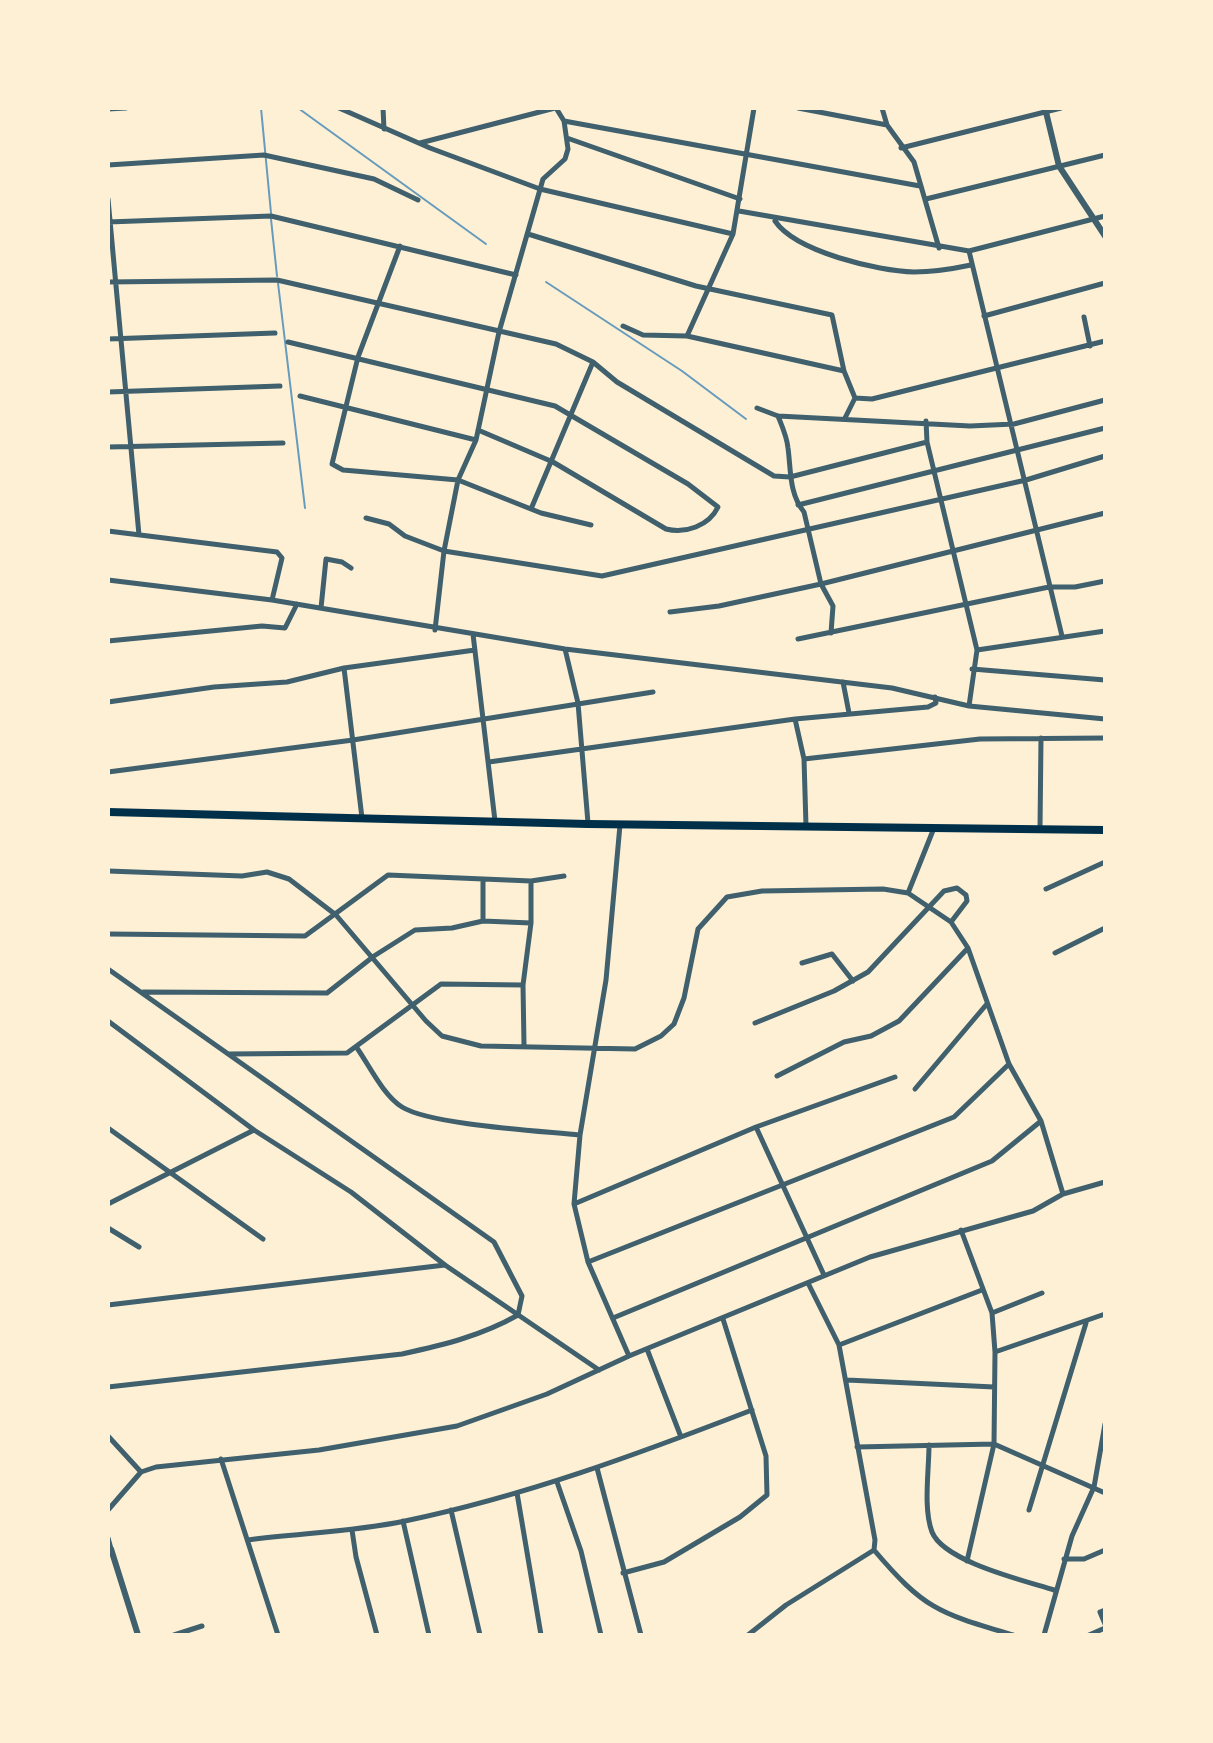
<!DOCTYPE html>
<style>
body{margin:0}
#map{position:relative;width:1213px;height:1743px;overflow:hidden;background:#fdf0d5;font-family:Rubik,sans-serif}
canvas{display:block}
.frame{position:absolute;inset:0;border:110px solid #fdf0d5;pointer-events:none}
</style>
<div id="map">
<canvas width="1213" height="1743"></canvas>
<div class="frame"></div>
</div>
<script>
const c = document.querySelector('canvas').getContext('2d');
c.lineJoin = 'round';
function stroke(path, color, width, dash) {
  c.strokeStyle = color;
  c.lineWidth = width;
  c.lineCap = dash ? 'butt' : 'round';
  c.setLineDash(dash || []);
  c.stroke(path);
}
stroke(new Path2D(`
 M261,108L271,213
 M298,108L486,244
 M271,219L277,276
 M546,282L682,371L746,419
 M278,283L305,508`), '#669bbc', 2);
stroke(new Path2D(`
 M339,108L430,148L540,189L733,234
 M383,108L384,129
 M798,108L887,125
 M882,108L887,125L914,162L939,248
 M108,109L126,108
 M564,121L920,186
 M567,138L740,199
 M420,143L555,108
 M901,148L1061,108
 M108,165L264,155L374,179L418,200
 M108,199L139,535
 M926,199L1105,155
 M739,211L969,251L1105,216
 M775,221C796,252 878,271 914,272C933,272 952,269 971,265
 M108,222L271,216L516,275
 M528,234L696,286L832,315L844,371L855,398L872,399L1105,341
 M400,246L358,357L332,464L343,470L458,480L541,513L591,525
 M969,251L1062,636
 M108,282L277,280L556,344L593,362L617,382L774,476L790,477L927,442
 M984,316L1105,283
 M1084,317L1090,346
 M623,326L643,335L687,336L844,371
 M687,336L733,234L754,108
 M108,339L275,333
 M288,342L555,406L688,484L718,507C709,526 685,534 666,529L553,462L478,430
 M108,392L280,386
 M300,396L476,440
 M757,408L778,416L970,426L1014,424L1105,400
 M778,416C782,426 787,437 788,448C791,470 789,494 804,512L821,584L833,606L831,633
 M845,418L855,398
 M926,421L927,442L977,650L969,706
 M108,447L283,443
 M798,505L1105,428
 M531,509L593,362
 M366,518L389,524L405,536L444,551L602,576L1026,480L1105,456
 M108,531L277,552L282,558L272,600
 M108,580L272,600L565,649L892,688L969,706L1105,719
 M321,608L326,559L342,562L351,568
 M670,612L719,606L821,584L1105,513
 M435,630L444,551L458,480L476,440L499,332L543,179L565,159L568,149L564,121L556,108
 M473,634L495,821
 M798,639L1049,587H1075L1105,581
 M108,641L262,626L285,628L297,604
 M565,649L578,703L588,823
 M977,650L1105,631
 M344,668L362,818
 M972,669L1105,680
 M843,682L849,713
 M108,702L214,687L287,682L344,668L475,650
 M795,719L804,759L806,826
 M804,759L980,739L1105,738
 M489,762L795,719L928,707L936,703L935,697
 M108,772L353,740L653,692
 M620,825L606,980L580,1135L574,1204L588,1262L629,1356
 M1040,829L1041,738
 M108,871L242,876L267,872L289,879L336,915L426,1021L442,1036L481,1046L635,1049L661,1036L674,1024L684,998L698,929L727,897L762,891L883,889L908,893L951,922L968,948L1009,1064L1041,1121L1063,1194
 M531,881L564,876
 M1046,889L1105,862
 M908,893L934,828
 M483,921V880
 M108,934L305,936L388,875L531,881V923L523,985L524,1045
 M1055,953L1105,928
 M802,963L832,954L853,981
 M108,969L494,1242L522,1296L518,1315C481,1336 443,1345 402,1354L108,1387
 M143,992L327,993L374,956L415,930L452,928L483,921L531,923
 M108,1021L254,1130L351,1192L445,1265L599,1370
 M755,1023L834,991L868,972L944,891L957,888L966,895L967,901L951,922
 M357,1048C369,1065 383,1095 402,1107C431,1125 541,1131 579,1135
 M228,1054L347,1053L441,984L523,985
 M777,1076L844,1042L871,1036L899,1021L968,948
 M915,1089L986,1005
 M756,1127L824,1275
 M108,1128L263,1239
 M108,1204L254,1130
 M574,1204L756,1127L895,1077
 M108,1228L139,1247
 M961,1230L992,1313L995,1352L994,1444L967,1561
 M588,1262L954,1117L1009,1064
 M108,1305L445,1265
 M992,1313L1042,1293
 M613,1318L992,1161L1041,1121
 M839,1345L982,1290
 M647,1349L681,1437
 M995,1352L1105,1314
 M847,1380L994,1387
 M108,1436L141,1472
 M929,1445C929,1471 923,1508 932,1532C944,1562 1026,1581 1054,1590
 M857,1447L994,1444L1105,1493
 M221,1459L278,1635
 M597,1468L641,1635
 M557,1482L581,1551L601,1635
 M517,1493L541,1635
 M108,1510L141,1472L156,1467L319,1450L457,1426L547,1394L629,1356L870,1257L1033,1211L1063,1194L1105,1182
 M451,1510L480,1635
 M1029,1510L1086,1323
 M403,1521L429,1635
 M352,1530L356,1557L377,1635
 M108,1538L111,1549
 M248,1540C300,1533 353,1532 405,1521C525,1496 638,1454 752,1410
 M874,1550C925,1610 939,1613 1013,1635
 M1064,1559H1084L1105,1550
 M623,1573L664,1562L740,1517L767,1495L766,1456L723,1319
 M1105,1610L1100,1612L1105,1624
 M174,1635L202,1626
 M748,1635L786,1605L874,1550L875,1540L839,1345L808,1283
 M1044,1635L1072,1536L1094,1487L1105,1424
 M1089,1635L1105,1628`), '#3f606c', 5);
stroke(new Path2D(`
 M1045,108L1059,166L1105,236
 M108,1550L111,1549L138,1635`), '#3f606c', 6);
stroke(new Path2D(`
 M108,812L588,824L1105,830`), '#003049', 8);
</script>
